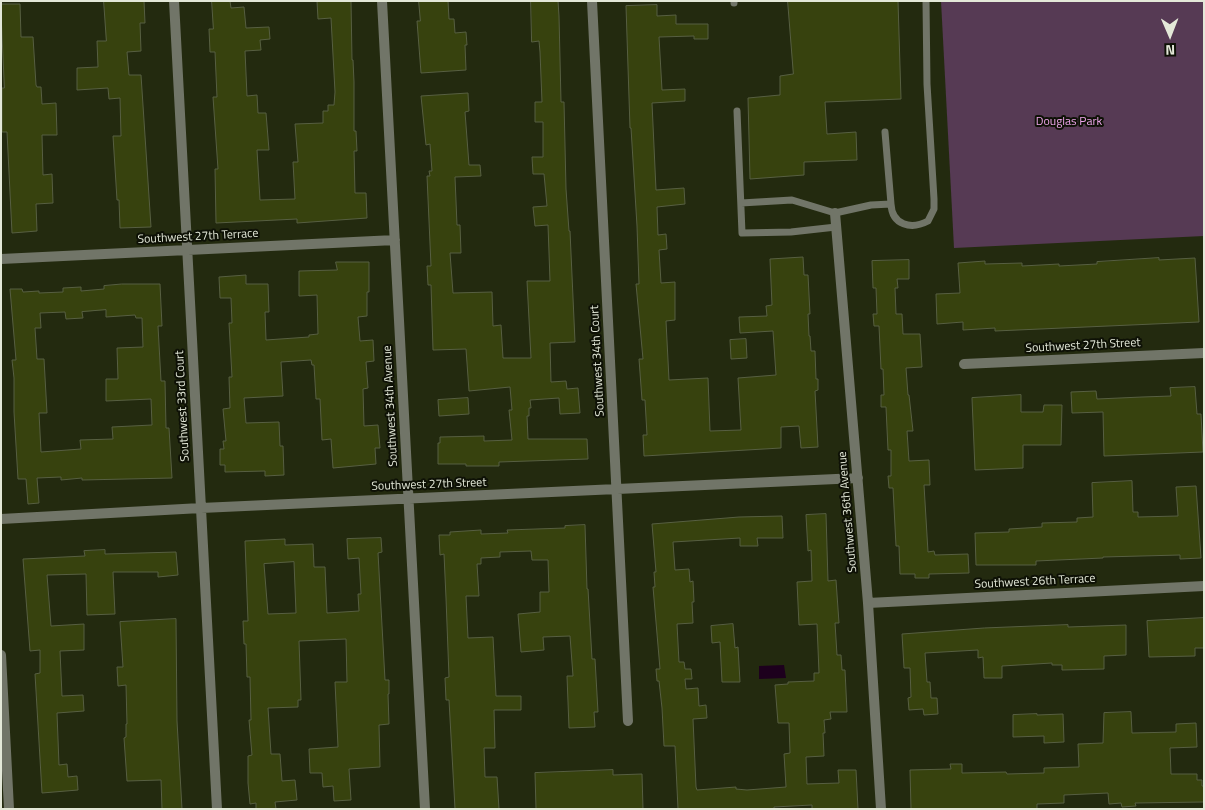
<!DOCTYPE html>
<style>
body{margin:0}
#map{position:relative;width:1205px;height:810px;overflow:hidden;background:#232a0f;font-family:"Titillium Web",sans-serif}
canvas{display:block}
.frame{position:absolute;inset:0;border:2px solid #e3e8d8;pointer-events:none}
.north{position:absolute;left:1145px;top:10px;width:50px;height:50px;-webkit-text-stroke:4px #0e1106;paint-order:stroke;rotate:179deg;font-size:14px;font-weight:700;line-height:20px;text-align:center;color:#e3e8d8}
.north::after{content:'';display:block;margin:auto;width:18px;height:22px;background:#e3e8d8;clip-path:polygon(50% 0,100% 100%,50% 72%,0 100%)}
</style>
<div id="map">
<canvas width="1205" height="810"></canvas>
<div class="frame"></div>
<div class="north">N</div>
</div>
<script>
const c = document.querySelector('canvas').getContext('2d');
c.lineJoin = 'round';
function paint(path, color) {
  c.fillStyle = color;
  c.fill(path, 'evenodd');
}
function stroke(path, color, width, dash) {
  c.strokeStyle = color;
  c.lineWidth = width;
  c.lineCap = dash ? 'butt' : 'round';
  c.setLineDash(dash || []);
  c.stroke(path);
}
function write(font, color, halo, rows, align = 'center') {
  c.font = font + ' "Titillium Web",sans-serif';
  c.lineWidth = 4;
  c.setLineDash([]);
  c.textBaseline = 'middle';
  c.strokeStyle = halo;
  c.fillStyle = color;
  for (const [text, x, y, turn = 0] of rows) {
    c.save();
    c.translate(x, y);
    c.rotate((+turn || 0) * Math.PI / 180);
    c.textAlign = isNaN(turn) ? turn : align;
    if (halo) c.strokeText(text, 0, 0);
    c.fillText(text, 0, 0);
    c.restore();
  }
}
paint(new Path2D(`
 M941,1H1204V236L954,248Z`), '#563a54');
paint(new Path2D(`
 M784,665L786,678L759,679V666Z`), '#1d001d');
const building = new Path2D(`
 M104,1H144L145,23H140L141,51L127,52L129,75H141L151,227L120,228L119,200H117L113,136H121L120,98L109,99L108,88L77,90V68L98,67L97,41H106Z
 M212,1H230L231,8L244,7L246,28L269,27L270,39L260,40L261,50L245,51L247,96L257,95L258,113H266L269,150H257L260,200L295,199L293,162H298L295,124L323,123V111H328V105H334L335,92L331,18L318,19L317,1H351L352,60H353L354,82V131H356L357,151H354L355,193H366L367,218L297,223V219L216,223L215,169H218L213,97H217L215,52H210L209,29H213Z
 M419,1H448L449,19H454L455,33L466,32L467,45H465L466,70L421,73L417,21H420Z
 M531,1H558L559,16L561,102H564L566,189L569,231H570L575,342L550,343L551,382L566,381L567,389L578,388L580,413L560,414L559,398L530,400L531,408H529V416H527L528,439H587L588,459L499,462V466H466V464H438V443H440V437L484,436V441L512,440L509,410H512L510,387L469,391L466,349L433,350L431,285H428L427,266H431L427,176H430L429,171H432L430,144L426,145L421,96L468,93L469,111L465,112L469,165H480L481,176L455,177L457,225H460L461,253H450L453,293L492,292L493,326L501,325L503,358H531L527,281H550L548,225L535,226L533,207L547,206L544,174H533L532,157H543V122H535V102H542L540,52L539,41L532,42Z
 M788,1H898L901,99L825,102L827,134L856,132L857,160L804,162V175L750,179L748,98L780,95V76L793,74Z
 M1,4H20L21,37H33L36,85L37,87H41L42,104L56,103L57,135H42L43,175L52,174L53,203L36,204L37,231L12,233L7,132H2V88H4Z
 M657,5V16L676,15V24H708V39H694V36L659,37L662,90L685,89V101L652,103L656,190L684,188L685,204L657,207L658,235L666,234L667,249L659,250L661,283L675,282V320L666,321L669,380L708,378L710,431L741,430L738,378L776,375L773,331L740,333L739,317L767,316L766,306L772,305L770,259L803,257L804,275H808L810,314H808L809,336H810L811,351H815L816,379H818V390L815,391L818,447L801,448L799,426L781,427V448L644,456L643,435H647L645,400H642L639,359H643L636,284H639L637,226L631,128H630L626,6Z
 M1159,258V260L1195,258L1199,322L995,331V328L963,330V322L937,324L936,294L960,293L958,263L985,261V264L1022,263V266L1059,264V266L1097,264V262Z
 M909,260V279H897L898,288H895L896,314H902L903,334H920L922,367L906,368L908,395H909L913,431H907L909,461L929,460L930,485H924L928,552L934,551L935,555L968,554L969,573L929,574V578H915V574H900L899,546H896L893,488H889L888,476H891V450H888L886,407H881V395H884L883,369H881L879,326H874L873,314H877L876,288H873L872,261Z
 M336,262H369V292H367V316L358,317L360,341L373,340L374,361L366,362L368,388L363,389L364,426L378,425L380,448H375L376,464L333,468L331,439L322,440L320,399H316L314,365H312L311,360L281,362L283,396L244,398L246,423L279,422L280,446H283L284,475L265,476V471L225,472V465H220V449H224L223,441H226L223,409L230,408L229,377H232L229,323H232L231,298H220L219,277L246,275V284H268L269,312H265L266,340L309,337V335L318,334L317,295L299,296V271L337,270Z
 M122,284H160L162,326H158L161,381H165L166,428H169L172,478L82,480V478L61,480V477L37,478L39,503L28,504L26,479H18L14,412V378L12,360H16L10,289H22L23,292L39,291V293L63,292V288L81,287V291L104,289V286ZM106,310V317L135,315L136,318H142L143,347L117,348L118,379H106V401L151,399L152,425L112,427L113,439L80,440L81,449L41,452L39,413H47L44,359H37L35,328H41L40,313L65,312L66,319L83,318L82,312Z
 M746,339L747,358L731,359L730,340Z
 M1195,387L1197,414H1201L1203,452L1104,456L1103,412L1072,413L1071,392L1096,391L1097,399L1142,397L1171,396L1170,388Z
 M1021,395V412H1043L1044,405H1062L1061,445H1023V468L975,470L972,398Z
 M468,398L469,414L439,416L438,400Z
 M1132,481L1133,512H1138V517L1178,516L1176,487L1196,486L1201,558L1180,559V555L1103,557V558L1036,561V565H976L975,533L1009,532V529L1042,527V523L1077,522V518L1093,517L1092,483Z
 M826,514L828,581L836,580L839,623H835L837,655H841L842,670H845L847,712H830L831,719L824,720L825,733H823L824,756L806,757L807,784L839,783L838,770H856L858,809H812V805L774,807V809H678L675,746H664L662,708L659,681H657L656,669H660L653,587H655L654,572H656L652,524L739,517L782,516L783,538H757L758,546H740V538L673,542L675,570L689,569L690,582L693,581L694,602H692L693,623L677,624L679,662H684L685,669H691L692,679H685L686,689L698,688L699,706L706,705L707,718L693,719L696,787L697,790L736,787V789L747,790L786,787L784,754L790,753L789,723H778L775,685L788,684V682L814,681V673H819L817,624L799,625L797,582L812,581L811,550L808,551L806,515Z
 M585,525L587,589H588L592,659H595L598,712H594L595,727L569,728L567,676H573L570,636L543,637L544,650L521,652L518,614L540,612V592H549L548,560H532L531,551L500,552V557L481,558V564H477L479,596H466L468,638L493,637L496,696H521V710H494L495,748H484L485,777H497L499,809H455L449,700H446L445,678L449,677L446,598L444,554L440,555L439,535H450V532L481,530V534L508,533L507,530L565,528V526Z
 M381,538L382,552L378,553L385,680H389V694H388L389,724L379,725L380,767L349,769L351,800L334,801L333,786L323,787L322,773H310L309,749L338,747L335,682H347L346,639L299,641L301,700H298V707L268,708L271,754H280L282,781L295,780L297,800L275,802L276,809H256V803L250,804L248,783V756L252,755L249,720H251L250,677H247L246,644H244L243,621H248L245,541L285,539V545L313,544L314,567H325L327,613L359,611L358,594H361L359,558L348,559L347,539ZM294,562L296,613L268,614L264,564Z
 M105,550V554L176,552L178,575L158,577V572H113L115,614L87,615L86,574L47,575L51,626L84,624V650L60,651L62,696L83,695L84,711L57,713L59,765L67,764L68,777L77,776L78,790L42,793L35,674L40,673V650L30,651L23,559L85,556L84,551Z
 M1204,618V648H1195V656L1149,657L1147,621Z
 M176,619L177,721L182,809H162L161,780L127,781L124,738L126,737V724H127L126,685L118,686L117,667H123L120,622Z
 M733,624L735,648L738,647L740,682H722L720,642L712,643L711,626Z
 M1068,625V627L1126,625V655L1104,656V669L1062,670V665H1052V663L1002,666V678H984L983,657L978,658V650L925,653L927,682H930L931,698H937L938,714L924,715L923,709L909,710L908,698L911,697L910,668H904L902,634L984,628Z
 M1131,712L1132,733L1176,732V724L1196,723L1197,747L1170,748L1171,774H1197V780H1202V786H1204V802L1135,803L1136,806L1122,807L1121,803L1109,804L1108,793L1064,795V803L1037,804V809H911L910,770L951,769L950,764H962V773L1006,772L1007,774L1044,773V768L1079,767L1078,744L1103,743L1104,713Z
 M1037,714V715L1063,714L1064,742L1044,743V736L1013,737V715Z
 M613,770V775L642,774L643,809H536L535,773Z`);
paint(building, '#37420e');
stroke(building, '#575f42', 1);
stroke(new Path2D(`
 M734,1V3
 M737,111L742,233L791,232L836,227
 M741,203L792,200L835,213L871,205L891,204L885,132
 M891,204C892,225 911,230 928,221L934,209V199L927,84L926,1`), '#717568', 7);
stroke(new Path2D(`
 M174,1L217,809
 M382,1L425,809
 M592,1L628,721
 M835,213L868,603L881,809
 M1,259L395,240
 M964,364L1204,353
 M1,519L201,508L858,478
 M868,603L1204,586
 M1,655L9,809`), '#717568', 10);
write('12px', '#eda5ea', '#0e1106', [
 ["Douglas Park",1069,122]
]);
write('12px', '#e3e8d8', '#0e1106', [
 ["Southwest 27th Terrace",198,237,-3],
 ["Southwest 27th Street",1083,346,-3],
 ["Southwest 34th Court",598,361,-93],
 ["Southwest 33rd Court",183,406,-93],
 ["Southwest 34th Avenue",391,406,-93],
 ["Southwest 27th Street",429,485,-2],
 ["Southwest 36th Avenue",848,512,-95],
 ["Southwest 26th Terrace",1035,582,-3]
]);
</script>
